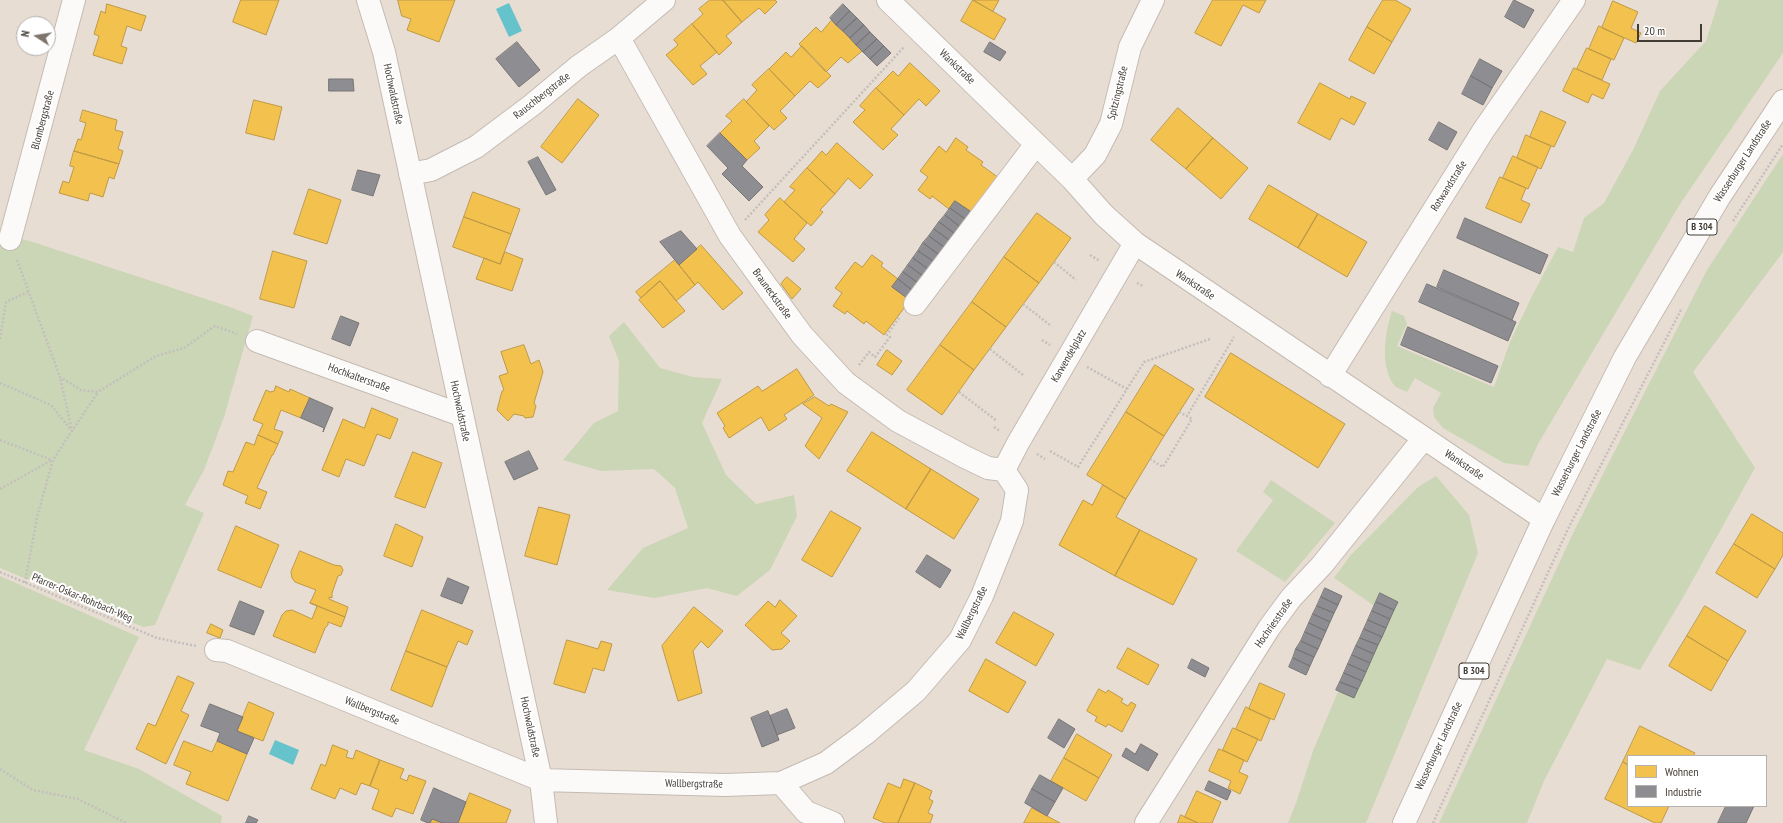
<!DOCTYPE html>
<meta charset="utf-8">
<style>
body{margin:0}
#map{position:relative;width:1783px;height:823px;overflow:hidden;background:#e8ddd3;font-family:"PT Sans Narrow",sans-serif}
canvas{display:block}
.legend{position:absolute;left:1627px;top:755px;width:140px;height:52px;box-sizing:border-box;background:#fff;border:1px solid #b4b1ae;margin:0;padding:5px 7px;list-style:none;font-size:12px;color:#433c35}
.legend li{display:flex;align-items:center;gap:8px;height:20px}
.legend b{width:20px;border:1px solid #b4b1ae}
.north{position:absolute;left:16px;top:16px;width:40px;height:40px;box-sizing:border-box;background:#fff;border:1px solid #b4b1ae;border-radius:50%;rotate:282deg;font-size:11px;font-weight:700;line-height:16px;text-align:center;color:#433c35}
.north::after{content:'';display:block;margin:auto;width:14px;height:18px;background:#7d746c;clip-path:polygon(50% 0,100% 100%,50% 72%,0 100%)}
.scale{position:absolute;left:1637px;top:24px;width:65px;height:18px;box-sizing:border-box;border:2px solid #433c35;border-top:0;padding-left:5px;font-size:12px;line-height:14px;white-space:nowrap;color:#433c35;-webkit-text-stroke:3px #fff;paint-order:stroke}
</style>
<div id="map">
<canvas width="1783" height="823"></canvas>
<ul class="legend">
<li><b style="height:11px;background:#f2c14e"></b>Wohnen</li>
<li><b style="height:11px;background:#8d8d92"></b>Industrie</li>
</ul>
<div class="north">N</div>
<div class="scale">20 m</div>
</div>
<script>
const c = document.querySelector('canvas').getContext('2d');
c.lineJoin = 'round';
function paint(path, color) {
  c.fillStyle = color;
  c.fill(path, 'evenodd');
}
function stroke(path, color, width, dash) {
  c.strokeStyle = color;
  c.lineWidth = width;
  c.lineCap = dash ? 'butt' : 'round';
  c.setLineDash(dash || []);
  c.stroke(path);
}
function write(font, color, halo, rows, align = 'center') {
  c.font = font + ' "PT Sans Narrow",sans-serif';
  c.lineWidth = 4;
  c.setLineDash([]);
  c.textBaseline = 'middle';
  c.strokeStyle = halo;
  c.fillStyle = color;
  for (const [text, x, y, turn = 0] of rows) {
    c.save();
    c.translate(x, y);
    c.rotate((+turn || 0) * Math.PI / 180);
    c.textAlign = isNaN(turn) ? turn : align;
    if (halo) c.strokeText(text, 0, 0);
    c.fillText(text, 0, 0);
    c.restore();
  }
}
paint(new Path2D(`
 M1719,0H1783V53L1680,204L1538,444L1528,466L1504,463L1443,428L1434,417L1433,408L1441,393L1415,378L1407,392C1403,390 1396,388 1393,384C1380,363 1385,333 1392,311L1404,316L1407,324L1397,346L1494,387L1510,342L1533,294L1558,247L1573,252L1584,218L1604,203L1633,150L1660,91L1706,41Z
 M1783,154V252L1693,372L1755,468L1685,594L1640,670L1607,659L1544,781L1527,823H1439L1574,531L1707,270Z
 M0,233L33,242L230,307L253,316L224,417L204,470L185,505L204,513L155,625L143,627L0,568Z
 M624,322L660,368L693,377L722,379L702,423L726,475L756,504L794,495L797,516L770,570L737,596L707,588L654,598L607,590L643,548L688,528L675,488L654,469L601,471L563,460L594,423L618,411L619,361L609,336Z
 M1436,476L1469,515L1478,553L1366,823H1288L1296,803L1313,751L1337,694L1382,631L1376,607L1334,578L1350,556L1418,487Z
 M1271,480L1335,523L1285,582L1236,551L1273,500L1263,492Z
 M0,576L139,637L84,750L139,769L222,816L221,823H0Z`), '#cbd6b6');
paint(new Path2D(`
 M509,3L522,31L509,37L496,9Z
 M275,740L299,750L293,765L269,754Z`), '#66c2cb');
const homes = new Path2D(`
 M241,0H279L266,35L233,22Z
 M398,0H455L439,42L407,30L411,19L402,16Z
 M710,0H723L742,22L726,36L732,43L719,55L692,24L703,14L699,9Z
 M723,0H775L777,2L765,14L759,8L742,22Z
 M973,0L1006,19L994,40L961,21Z
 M973,0H999L993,11Z
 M1213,0H1266L1259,13L1243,5L1221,46L1195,33Z
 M1383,0H1395L1411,9L1392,42L1367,27Z
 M1613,1L1638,12L1631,28L1641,33L1636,43L1602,28Z
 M107,4L146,16L141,31L127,26L121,46L127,48L122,64L93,55L99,36L94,34L101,11L105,13Z
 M832,20L862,51L848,63L841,57L826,72L799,44L816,27L821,32Z
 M692,24L717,52L700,66L707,74L693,85L666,55L678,45L674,40Z
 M1599,26L1624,38L1614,60L1589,49Z
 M1367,27L1392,42L1374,74L1349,60Z
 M802,46L831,76L818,88L810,81L795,96L769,69L786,52L791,57Z
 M1587,48L1611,59L1602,80L1577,69Z
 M910,63L940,91L926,106L919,99L904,115L876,88L893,71L898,76Z
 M1574,68L1610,84L1603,99L1592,94L1588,103L1563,91Z
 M769,69L795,96L780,111L787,118L774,130L746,102L757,90L752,85Z
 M1320,83L1350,99L1351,96L1366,103L1354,125L1341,118L1330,140L1298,123Z
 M876,88L904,115L891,129L898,135L883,150L853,122L865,110L860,106Z
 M578,99L599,115L562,163L541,147Z
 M744,99L769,126L754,141L760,148L747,160L720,133L732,121L726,116Z
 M254,100L282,107L274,140L246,133Z
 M1178,108L1213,138L1186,169L1151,140Z
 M83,110L117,120L115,130L123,132L118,149L123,151L119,164L74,151L78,139L81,140L86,123L80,121Z
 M1541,111L1566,122L1554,147L1530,137Z
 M1526,135L1551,146L1541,169L1517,158Z
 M956,138L968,147L966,150L983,162L981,165L999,178L974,214L955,201L949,209L932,196L930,199L918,190L928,177L920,171L939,146L946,152Z
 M1213,138L1248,168L1221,199L1186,169Z
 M837,143L873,175L860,189L848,178L835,194L807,168L822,151L826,155Z
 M74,151L119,164L114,179L109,177L103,197L90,193L88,201L59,193L63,181L69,183L74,167L70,166Z
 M1513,156L1538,167L1528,189L1503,178Z
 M807,168L835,194L820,210L823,212L811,226L784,202L795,190L790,187Z
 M1500,177L1526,188L1521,200L1530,204L1521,223L1486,208Z
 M1269,185L1318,214L1298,248L1249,219Z
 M309,189L341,200L327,244L294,234Z
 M473,192L520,209L511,234L464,217Z
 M780,198L807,223L794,239L805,249L793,262L758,232L769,220L765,215Z
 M1037,213L1071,238L1039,283L1004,257Z
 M1318,214L1367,242L1347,277L1298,248Z
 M464,217L511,234L500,264L453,247Z
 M701,245L743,293L723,310L698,282L695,285L679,265Z
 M273,251L307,261L294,308L260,299Z
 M505,252L523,259L512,291L476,279L484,258L500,264Z
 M872,255L883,263L881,266L898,279L892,287L910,300L884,335L866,321L864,324L847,311L845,314L833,306L842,293L835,288L855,262L862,267Z
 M1004,257L1039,283L1006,327L972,302Z
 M675,260L695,285L676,301L660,281L641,298L636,292Z
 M787,277L801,289L792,299L781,284Z
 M660,281L685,311L663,328L639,300Z
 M972,302L1006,327L974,370L940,345Z
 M524,345L531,364L539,360L543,372L534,403L536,406L533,417L525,418L524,416L514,414L508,421L497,410L502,391L504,390L499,376L508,373L501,352Z
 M940,345L974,370L942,415L907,390Z
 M887,350L902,361L892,375L877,365Z
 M1231,353L1345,424L1318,468L1205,397Z
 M1155,365L1194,389L1164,436L1126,412Z
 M797,369L814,395L784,415L787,419L769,431L761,417L729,438L723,428L725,426L717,413L758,386L762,391Z
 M276,386L289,392L290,389L310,398L301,418L281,410L274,429L283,432L278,444L258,435L263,424L253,420L266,390L270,392L274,391Z
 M815,397L829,406L831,404L848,412L819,459L805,446L822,418L803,404Z
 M372,408L398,419L390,439L377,434L364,466L346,459L339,477L322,470L343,419L364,428Z
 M1126,412L1164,436L1126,499L1087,475Z
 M872,432L931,469L906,509L847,471Z
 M258,435L278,444L273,455H272L257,488L267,492L260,509L245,503L248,496L223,485L228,471L233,472L246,442L254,445Z
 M413,452L442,463L425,508L395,497Z
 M931,469L979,499L954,539L906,509Z
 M1103,485L1126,499L1116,517L1140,530L1115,576L1059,545L1083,500L1092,505Z
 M539,507L570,515L557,565L525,556Z
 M831,511L861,528L832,577L802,560Z
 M1752,514L1783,533V555L1775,569L1734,544Z
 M396,524L423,537L412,567L384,556Z
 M236,526L279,545L261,588L218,570Z
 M1140,530L1197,559L1173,605L1115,576Z
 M1734,544L1775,569L1757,598L1716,573Z
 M300,551L334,565L341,566L343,570L341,575L338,576L332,593V598L329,597V599L348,607L345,617L310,603L316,590L295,582L292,578L291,572Z
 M780,600L797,616L781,633L790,641L782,649L772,650L745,625L768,601L775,607Z
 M310,603L345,617L341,627L328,622V625L325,628L315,653L273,636L282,615L286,611L292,610L312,619L317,606Z
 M1705,606L1746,631L1728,661L1687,636Z
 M694,607L723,631L708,648L701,641L693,651L702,693L678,701L662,646Z
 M422,610L473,631L467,645L458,641L447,667L406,651Z
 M1014,612L1054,634L1036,666L996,643Z
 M211,624L223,630L220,638L207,633Z
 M1687,636L1728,661L1711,691L1669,666Z
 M567,640L598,649L601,641L612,644L604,671L593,668L585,693L554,684Z
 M1128,648L1159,665L1148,685L1117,668Z
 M406,651L447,667L432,707L391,690Z
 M986,659L1026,682L1008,713L969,691Z
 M178,676L194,683L181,711L189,715L166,764L136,749L148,723L155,726Z
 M1260,683L1285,694L1274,720L1249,709Z
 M1099,689L1106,693L1108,690L1123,699L1121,702L1128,706L1131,702L1136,705L1122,732L1108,724L1106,727L1095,721L1097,717L1087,711Z
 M249,702L274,713L263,741L237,731Z
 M1246,707L1270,719L1261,741L1236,729Z
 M1640,726L1695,753L1693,756H1628V765L1623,762Z
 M1233,728L1258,739L1247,762L1223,750Z
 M1077,734L1112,755L1099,778L1064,758Z
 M184,741L212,752L217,741L247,754L228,801L186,784L191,772L174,765Z
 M333,745L348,751L346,757L353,759L356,750L380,760L370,786L361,783L356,795L340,788L335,799L311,789L321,764L325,766Z
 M1219,749L1244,760L1239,772L1248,776L1240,794L1228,788L1231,781L1209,771Z
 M1064,758L1099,778L1086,801L1051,781Z
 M380,760L404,769L400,778L407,781L409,775L426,781L413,814L396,808L392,817L372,809L379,790L370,786Z
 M1623,762L1628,765V806H1669L1661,823H1655L1605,799Z
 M904,779L915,783L898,823H885L873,818L888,783L900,788Z
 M915,783L932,791L929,799L933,801L928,813L933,815L930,823H898Z
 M1197,791L1221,802L1212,823H1198L1185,817Z
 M470,793L511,810L506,823H458Z
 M1032,808L1047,816L1060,823H1024Z
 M1181,815L1185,817L1198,823H1178Z
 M432,819L443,823H430Z`);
paint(homes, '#f2c14e');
stroke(homes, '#be9946', 1);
const industry = new Path2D(`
 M1514,0L1534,10L1524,28L1505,17Z
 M843,4L850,11L836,25L830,18Z
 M850,11L857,18L843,31L836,25Z
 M857,18L864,25L850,38L843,31Z
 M864,25L870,32L856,45L850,38Z
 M870,32L877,39L863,52L856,45Z
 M877,39L884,46L870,59L863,52Z
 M517,42L540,70L519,87L496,59Z
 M990,42L1006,52L1000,61L984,52Z
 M884,46L891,53L877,66L870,59Z
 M1480,59L1502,71L1492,88L1471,76Z
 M1471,76L1492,88L1483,105L1462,94Z
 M329,79H353L354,91H329Z
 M1439,122L1457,132L1447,150L1429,140Z
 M720,133L747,160L742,166L763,187L749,201L722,174L728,168L707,146Z
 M538,157L556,190L546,195L528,162Z
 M358,170L380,175L373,196L352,190Z
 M955,201L970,211L965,219L950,208Z
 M950,208L965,219L959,226L945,215Z
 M945,215L959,226L954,233L939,222Z
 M1465,218L1548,255L1540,274L1457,238Z
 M939,222L954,233L949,240L934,229Z
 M934,229L949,240L944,247L929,236Z
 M681,231L697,249L679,265L660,242Z
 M929,236L944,247L938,254L923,243Z
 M923,243L938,254L933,261L918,251Z
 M918,251L933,261L928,269L913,258Z
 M913,258L928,269L923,276L908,265Z
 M908,265L923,276L918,283L903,272Z
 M1444,270L1519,303L1512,320L1437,287Z
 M903,272L918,283L912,290L898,279Z
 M898,279L912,290L907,298L892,287Z
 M1427,284L1516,322L1508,341L1419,302Z
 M341,316L359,323L350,346L332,339Z
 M1408,327L1498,366L1491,383L1401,345Z
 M310,398L333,408L323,432L324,428L301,418Z
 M529,451L538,469L514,480L505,462Z
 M927,555L951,570L940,588L916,572Z
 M448,578L469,587L462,604L441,596Z
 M1325,588L1342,596L1338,605L1321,597Z
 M1380,593L1398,602L1394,610L1376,602Z
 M1321,597L1338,605L1334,613L1317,606Z
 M240,601L264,611L254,635L230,626Z
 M1376,602L1394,610L1390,619L1372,611Z
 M1317,606L1334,613L1330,622L1313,614Z
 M1372,611L1390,619L1386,628L1368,620Z
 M1313,614L1330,622L1326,631L1309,623Z
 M1368,620L1386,628L1382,637L1364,629Z
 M1309,623L1326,631L1322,640L1305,632Z
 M1364,629L1382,637L1378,645L1360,638Z
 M1305,632L1322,640L1318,649L1301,641Z
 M1360,638L1378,645L1374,654L1356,646Z
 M1301,641L1318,649L1314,657L1296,649Z
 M1356,646L1374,654L1370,663L1352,655Z
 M1296,649L1314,657L1310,666L1293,658Z
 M1352,655L1370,663L1366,672L1348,664Z
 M1293,658L1310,666L1306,675L1289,667Z
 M1192,659L1209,668L1205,677L1188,668Z
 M1348,664L1366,672L1362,681L1344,673Z
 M1344,673L1362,681L1358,689L1340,682Z
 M1340,682L1358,689L1354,698L1336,690Z
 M210,704L243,717L237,731L254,738L247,754L217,741L220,733L201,726Z
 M787,709L795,728L777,735L770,716Z
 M768,711L779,740L762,747L751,718Z
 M1059,719L1075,729L1064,748L1048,738Z
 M1141,744L1158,754L1148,771L1122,756L1126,748L1135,754Z
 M1040,775L1063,788L1055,802L1032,789Z
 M1209,781L1231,791L1227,800L1205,790Z
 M434,788L466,802L458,823H443L432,819L430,823H428L421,820Z
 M1032,789L1055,802L1047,816L1025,803Z
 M1726,806H1754L1746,823H1718Z
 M249,816L258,820L256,823H246Z`);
paint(industry, '#8d8d92');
stroke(industry, '#777576', 1);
const minor = new Path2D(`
 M368,0L384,52L541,780L546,823
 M888,0L1072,179L1104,215L1135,243L1544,519
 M619,38L730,236L802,335L846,383L898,421L965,457L988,468L1004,470
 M410,174L431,170L476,147L532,105L579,66L619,38L664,0
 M1072,179L1095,155L1111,124L1130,47L1153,0
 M10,239L74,0
 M915,304L1036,144
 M257,341L461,415
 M1330,376L1483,131L1574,0
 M1004,470L1018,443L1135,243
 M216,650L227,651L541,780L725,785L781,783L826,763L865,734L916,691L960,640L982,596L1012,521L1017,490L1004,470
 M781,783L806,812L833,823
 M1146,823L1269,628L1291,598L1322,565L1424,438`);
const major = new Path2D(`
 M1404,823L1544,519L1625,357L1720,196L1783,101`);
stroke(minor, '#c3bbb3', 24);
stroke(major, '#c3bbb3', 24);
stroke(new Path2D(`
 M745,220L904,47
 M1733,221L1783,144
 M1090,255L1100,261
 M17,260L60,377L81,390L98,392L156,356L184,348L215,326L237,334
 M1054,262L1076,280
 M1137,283L1143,286
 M1023,304L1050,325
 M0,339L6,302L28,292
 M1042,340L1050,345
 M990,349L1023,375
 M859,365L869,352L875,357L890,337L887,335L899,318
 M1087,367L1127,389
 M0,383L51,405L72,431L98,392
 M959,392L997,421
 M1179,412L1187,416
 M994,427L1000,431
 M0,440L52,460
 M1050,451L1078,467L1144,362L1210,339
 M1037,454L1045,459
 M1150,459L1163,467L1192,419L1187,416L1234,337
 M0,489L52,460
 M0,572L157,638L196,646
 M25,583L37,517L53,460L72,431L60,377
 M0,769L33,790L78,799L126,823
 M1433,823L1568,529L1682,308`), '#c3bfbc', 2.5, [2, 2]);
stroke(minor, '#fcfaf8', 22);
stroke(major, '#fcfaf8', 22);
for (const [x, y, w] of [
 [1702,227,30],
 [1474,671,30]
]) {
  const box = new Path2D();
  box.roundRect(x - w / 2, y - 8, w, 16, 3);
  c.fillStyle = '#fff';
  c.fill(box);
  stroke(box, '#433c35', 1);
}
write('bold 10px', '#433c35', null, [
 ["B 304",1702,227],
 ["B 304",1474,671]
]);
write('11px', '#433c35', '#fff', [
 ["Wankstraße",957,67,44],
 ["Spitzingstraße",1118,93,-76],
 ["Hochwaldstraße",393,94,78],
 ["Rauschbergstraße",542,96,-38],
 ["Blombergstraße",43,120,-75],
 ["Wasserburger Landstraße",1743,161,-57],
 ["Rotwandstraße",1449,186,-58],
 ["Wankstraße",1195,285,34],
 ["Brauneckstraße",772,294,54],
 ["Karwendelplatz",1069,356,-60],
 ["Hochkalterstraße",359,378,20],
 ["Hochwaldstraße",460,411,78],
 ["Wasserburger Landstraße",1577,453,-63],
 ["Wankstraße",1464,465,34],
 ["Pfarrer-Oskar-Rohrbach-Weg",82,598,23],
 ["Wallbergstraße",972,613,-64],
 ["Hochriesstraße",1274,623,-55],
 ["Wallbergstraße",372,711,22],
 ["Hochwaldstraße",530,727,78],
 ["Wasserburger Landstraße",1439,746,-65],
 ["Wallbergstraße",694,784,1]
]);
</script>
